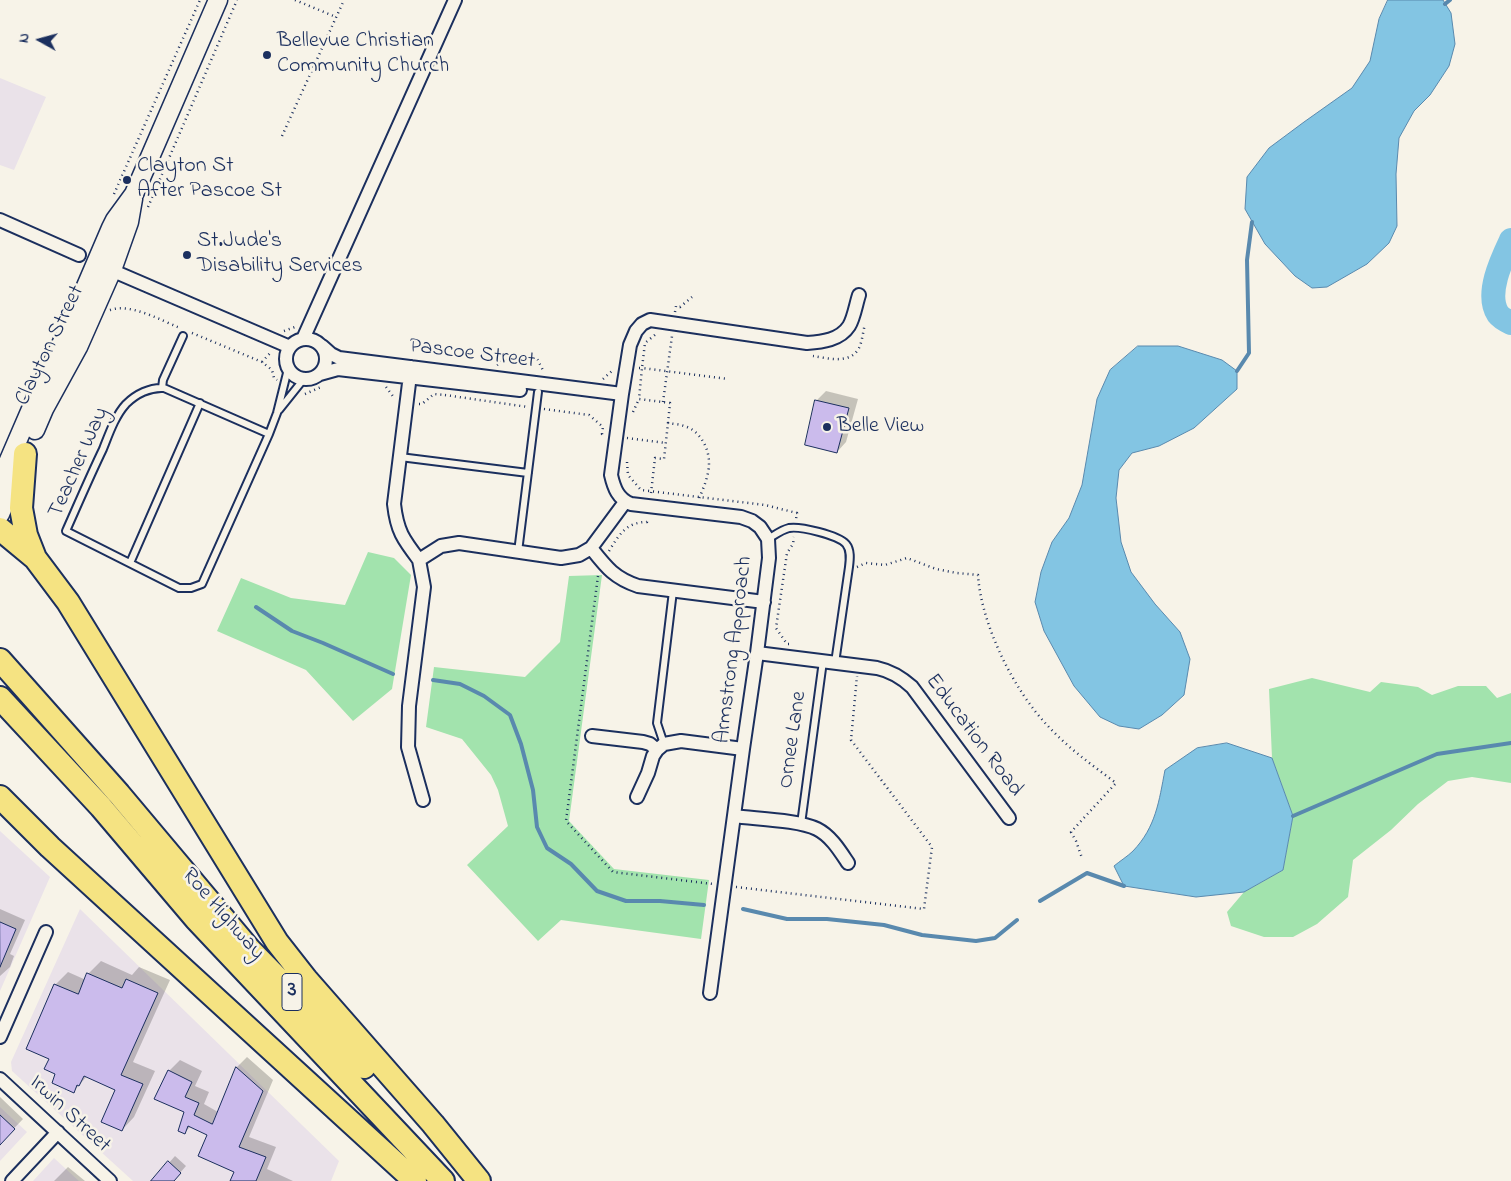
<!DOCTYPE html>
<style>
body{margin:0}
#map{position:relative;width:1511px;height:1181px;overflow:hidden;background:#f7f3e8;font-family:"Indie Flower",sans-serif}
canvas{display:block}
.north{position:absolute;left:15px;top:15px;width:50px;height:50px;-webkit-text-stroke:4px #f7f3e8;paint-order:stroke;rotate:277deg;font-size:14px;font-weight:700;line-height:20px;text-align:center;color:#1b2f5e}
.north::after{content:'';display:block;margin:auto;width:18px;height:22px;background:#1b2f5e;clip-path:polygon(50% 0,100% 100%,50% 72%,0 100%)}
</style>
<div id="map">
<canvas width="1511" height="1181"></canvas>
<div class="north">N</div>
</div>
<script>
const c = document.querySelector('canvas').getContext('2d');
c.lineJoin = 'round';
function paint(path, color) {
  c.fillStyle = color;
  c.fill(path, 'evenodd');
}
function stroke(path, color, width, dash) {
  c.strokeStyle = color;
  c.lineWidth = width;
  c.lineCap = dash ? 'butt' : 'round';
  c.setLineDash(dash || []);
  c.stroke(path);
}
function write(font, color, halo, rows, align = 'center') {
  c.font = font + ' "Indie Flower",sans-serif';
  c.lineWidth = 5;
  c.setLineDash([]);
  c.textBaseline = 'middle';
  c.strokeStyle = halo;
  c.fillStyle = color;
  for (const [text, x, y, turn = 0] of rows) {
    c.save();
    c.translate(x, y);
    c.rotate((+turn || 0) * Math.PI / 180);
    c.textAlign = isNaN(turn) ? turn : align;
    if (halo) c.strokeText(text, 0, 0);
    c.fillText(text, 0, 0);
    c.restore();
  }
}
paint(new Path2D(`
 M0,78L46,97L14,170L0,165Z
 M0,831L50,877L0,991Z
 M80,909L339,1161L331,1181H133L12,1071L11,1062Z
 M0,1107L27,1132L0,1161Z
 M54,1158L79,1181H33Z`), '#eae2e9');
paint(new Path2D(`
 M368,552L394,558L411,575L392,689L353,721L306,670L217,631L241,578L291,598L345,605Z
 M602,575L569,821L614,869L709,880L701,939L561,920L538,941L467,865L508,826L498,790L491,775L462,739L426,727L434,667L525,677L560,642L569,576Z
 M1312,678L1370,692L1381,682L1418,687L1432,695L1458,686H1486L1497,698L1511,693V783L1472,777L1448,781L1418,804L1391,830L1353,860L1348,897L1317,924L1293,937H1264L1231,926L1227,912L1244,892L1283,870L1293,816L1272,758L1269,689Z`), '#a2e3ad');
const water = new Path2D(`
 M1388,0H1443L1451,13L1455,44L1449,66L1430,95L1414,111L1399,138L1396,174L1397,226L1389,243L1367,264L1327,287L1312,288L1295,276L1265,244L1245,209L1247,177L1269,148L1304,122L1352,88L1370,61L1379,19Z
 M1138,346H1178L1222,360L1237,371V389L1194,428L1159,446L1132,453L1119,470L1116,498L1121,542L1131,572L1155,604L1180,632L1190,659L1184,695L1162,715L1139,729L1119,726L1100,717L1074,686L1044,631L1035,602L1041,572L1052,542L1069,518L1082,485L1097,399L1110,370Z
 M1227,743L1272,758L1293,816L1283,870L1244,892L1196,897L1124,886L1114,866C1120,861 1128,856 1133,851C1156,827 1159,801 1165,770L1197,748Z`);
paint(water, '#83c5e3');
stroke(water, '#5989ae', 1);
paint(new Path2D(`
 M826,391L858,399L846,442L837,452L816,401Z
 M0,909L25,920L10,954L14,956L10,967L0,976Z
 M101,961L132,975L139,967L170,980L133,1062L155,1071L134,1117L122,1130L116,1089L87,1076L74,1091L57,1073L51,1058L55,985L68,972L86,980L88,974Z
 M247,1057L273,1080L249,1137L276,1147L267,1169L293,1181H231L236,1171L209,1134L191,1126L185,1132L186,1112L169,1071L180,1060L202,1071L195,1086L209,1092L204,1104L218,1112L237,1067Z
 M0,1097L23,1119L0,1143Z
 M175,1156L186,1166L173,1181H153Z
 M68,1167L85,1181H54Z`), '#0003');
stroke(new Path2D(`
 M1445,4L1450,0
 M1237,371L1249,353L1247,260L1252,222
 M256,607L292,631L323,643L393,674
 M433,680L460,684L484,696L510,715L521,744L533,790L537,827L547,848L571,864L597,891L626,901H660L704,905
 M1293,816L1437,754L1511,743
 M1040,901L1087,873L1124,886
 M743,909L787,919H827L884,925L922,935L976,941L995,938L1017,920`), '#5989ae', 4);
stroke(new Path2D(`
 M1511,240C1502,259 1485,294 1498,314C1501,318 1507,321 1511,323`), '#83c5e3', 24);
const building = new Path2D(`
 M815,400L849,408L837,453L805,445Z
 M0,922L16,929L0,967Z
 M87,973L122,988L126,979L158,993L121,1075L143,1084L122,1131L101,1122L115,1090L84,1076L79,1086L77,1085L74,1093L52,1083L55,1074L44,1069L49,1059L26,1049L54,984L78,994Z
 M236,1067L263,1091L239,1147L266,1157L256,1181H230L234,1172L198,1156L207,1135L188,1126L185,1134L178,1131L184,1112L154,1099L168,1070L192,1082L185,1097L199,1103L194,1115L212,1124Z
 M0,1115L15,1129L0,1145Z
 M168,1161L181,1173L174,1181H151Z`);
paint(building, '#cbbbec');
stroke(building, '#1b2f5e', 1);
const lane = new Path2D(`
 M162,388L163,380L183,336
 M279,410L303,380
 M269,434L164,388C150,387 136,394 126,404C115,416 109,434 103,449C90,476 78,504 66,531L179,588H191L202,584L269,434L277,413L288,369
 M400,457L528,473
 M768,539C775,535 781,530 789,528C800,526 838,535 846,544C851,550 850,559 849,567L835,663
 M518,552L538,392
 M130,563L200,403
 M664,744L657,723L673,591
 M801,824L823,661`);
const street = new Path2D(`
 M0,220L79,255
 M104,267L290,347
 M286 359a20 20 0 1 1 40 0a20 20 0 1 1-40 0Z
 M303,339L455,0
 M322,346L331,354L339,358L622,394
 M411,367L394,504C397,531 403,539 419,560L441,546L459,543L561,558L579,555L591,548
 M320,374L338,369L520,390
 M625,502L591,548C606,567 614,578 638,586L764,602
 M419,560L424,587L409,706L408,747L423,800
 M757,653L877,668C891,671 901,677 912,687L1009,818
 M592,736L643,742L650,744L657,750
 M637,797L648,773L653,756L657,750L664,744L681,741L743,749
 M734,816C756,819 799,820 817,829C831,836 840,851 848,863
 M710,993L743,749L757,653L769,558L768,539L760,527L752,521L741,517L631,504C618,499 614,488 611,475L622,394L630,345L636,331L642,324L650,320L807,343C822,342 840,340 849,326C854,318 856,304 859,295
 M0,1037L46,932
 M0,1079L110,1181
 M12,1181L58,1132`);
const secondary = new Path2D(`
 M35,430L44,409L78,347L112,270L129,222L133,199
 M0,481L41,386L60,347L111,228L115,220L134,194L218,0
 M0,514L21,463`);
const highway = new Path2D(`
 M25,454L21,508L26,535L35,558
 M0,529L35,558L68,602L277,942L306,979L433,1124L479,1181
 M0,660L119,794L250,950L364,1067
 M0,698L101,807L196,919L443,1181
 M0,797L50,847L415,1181`);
stroke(lane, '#1b2f5e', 10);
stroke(street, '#1b2f5e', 16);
stroke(secondary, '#1b2f5e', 21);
stroke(highway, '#1b2f5e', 26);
stroke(new Path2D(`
 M295,0L336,17
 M282,136L344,0
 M114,194L200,0
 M148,207L237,0
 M110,310C131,303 160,320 180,328
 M675,312L676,306L680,307L692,297
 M284,331L295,327
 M192,333L262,362L272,370L274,378L277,380
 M813,356C827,358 850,365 859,348C862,342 863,332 865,324
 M262,362L271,352
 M497,365L511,355L536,357L544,372
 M639,368H642L645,343L656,334H658
 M603,379L612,371
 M386,387L395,399
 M305,394L321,387
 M445,395L528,407
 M663,402L672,336
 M419,404H422L434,394L445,395
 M544,409L589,415L603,427L602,434L605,435
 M633,412L639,399
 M668,423L670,403L639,399L642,368L728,379
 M627,438L666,443
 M627,462L628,475L641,490L765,505L797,513L796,519
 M651,493L655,458L664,459L668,423C673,424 679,424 684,426C699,430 709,447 709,463C709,476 703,489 698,501
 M609,551C619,535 626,522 647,522V519
 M857,567L866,563L885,565L907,558L936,569L957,573L978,575C981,624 1014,691 1048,726C1068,748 1092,765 1116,783L1071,832L1076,841L1082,858
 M598,576L566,821L613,872L713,884
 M789,644H787L776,628L787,553L793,544L794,537
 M736,887L924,909L932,847L851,740L857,676`), '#1b2f5e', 2.5, [1, 4]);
stroke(lane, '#f7f3e8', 6);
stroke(street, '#f7f3e8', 12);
stroke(secondary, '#f7f3e8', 18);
stroke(highway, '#f5e382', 22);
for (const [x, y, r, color] of [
 [267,55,5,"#1b2f5e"],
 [127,180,5,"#1b2f5e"],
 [187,255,5,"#1b2f5e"],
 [827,427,5,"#1b2f5e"]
]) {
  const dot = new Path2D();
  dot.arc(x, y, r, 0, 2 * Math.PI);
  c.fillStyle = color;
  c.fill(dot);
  stroke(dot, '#f7f3e8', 2);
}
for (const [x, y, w] of [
 [292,992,20]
]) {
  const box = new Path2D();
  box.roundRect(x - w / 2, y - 18.5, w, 37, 4);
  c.fillStyle = '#f7f3e8';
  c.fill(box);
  stroke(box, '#1b2f5e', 1);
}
write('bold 21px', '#1b2f5e', null, [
 ["3",292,992]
]);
write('22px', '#1b2f5e', '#f7f3e8', [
 ["Bellevue Christian",277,42],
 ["Community Church",277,67],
 ["Clayton St",137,167],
 ["After Pascoe St",137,192],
 ["St.Jude's",197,242],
 ["Disability Services",197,267],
 ["Belle View",837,427]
], 'left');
write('22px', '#1b2f5e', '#f7f3e8', [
 ["Clayton Street",51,346,-64],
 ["Pascoe Street",472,355,7],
 ["Teacher Way",80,463,-66],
 ["Armstrong Approach",735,650,-83],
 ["Education Road",973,736,53],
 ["Ornee Lane",794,740,-82],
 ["Roe Highway",222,915,49],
 ["Irwin Street",69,1115,43]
]);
</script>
